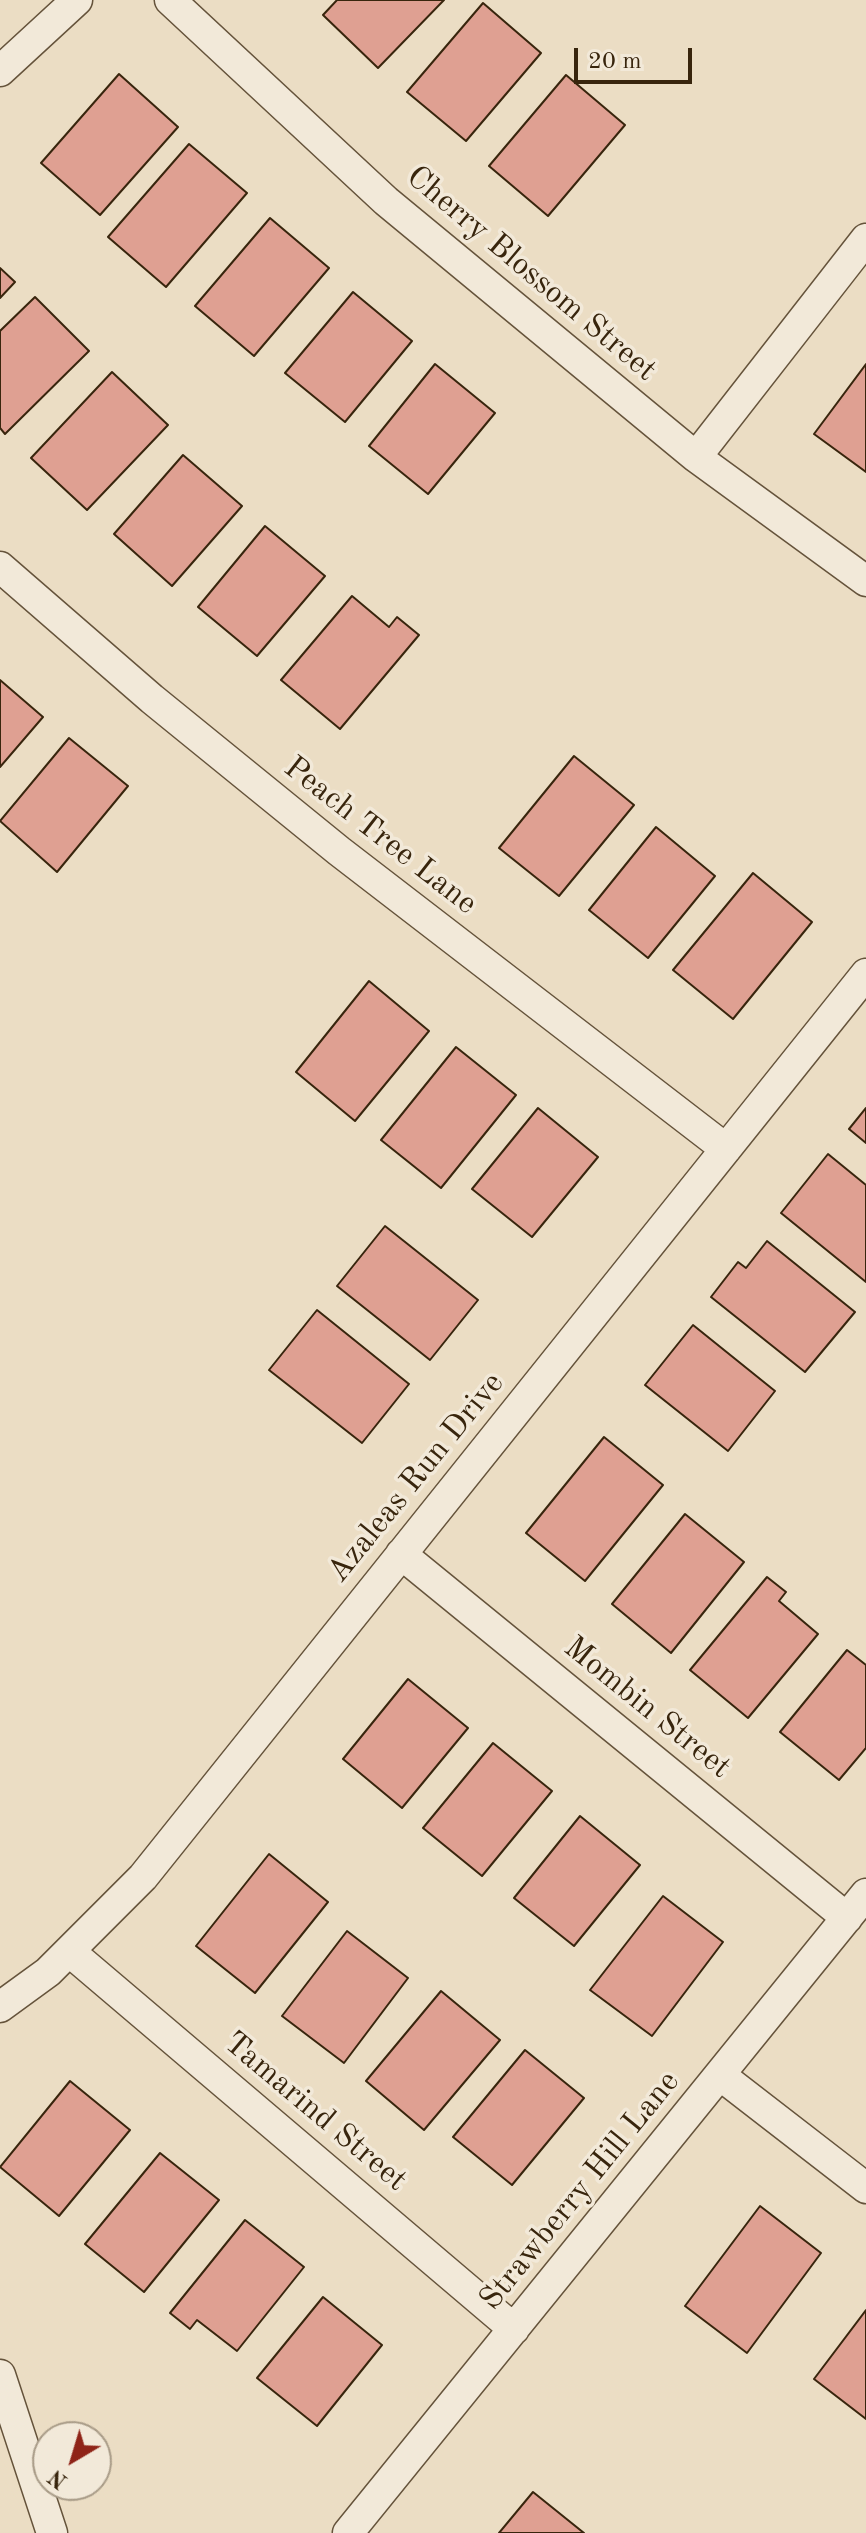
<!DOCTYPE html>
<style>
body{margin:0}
#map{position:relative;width:866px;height:2533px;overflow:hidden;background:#ebddc4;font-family:"Old Standard TT",serif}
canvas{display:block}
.north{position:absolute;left:32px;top:2421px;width:80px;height:80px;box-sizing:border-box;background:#f2e9d9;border:2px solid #a89b87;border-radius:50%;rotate:218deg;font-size:22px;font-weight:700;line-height:32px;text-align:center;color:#38250d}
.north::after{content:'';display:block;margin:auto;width:28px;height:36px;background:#8f2418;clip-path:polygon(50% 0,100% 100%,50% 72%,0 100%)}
.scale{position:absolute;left:574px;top:48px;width:118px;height:36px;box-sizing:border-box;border:4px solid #38250d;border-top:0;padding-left:10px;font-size:24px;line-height:28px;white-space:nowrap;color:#38250d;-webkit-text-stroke:6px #f2e9d9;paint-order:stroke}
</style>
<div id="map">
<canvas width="866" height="2533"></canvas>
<div class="north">N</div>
<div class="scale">20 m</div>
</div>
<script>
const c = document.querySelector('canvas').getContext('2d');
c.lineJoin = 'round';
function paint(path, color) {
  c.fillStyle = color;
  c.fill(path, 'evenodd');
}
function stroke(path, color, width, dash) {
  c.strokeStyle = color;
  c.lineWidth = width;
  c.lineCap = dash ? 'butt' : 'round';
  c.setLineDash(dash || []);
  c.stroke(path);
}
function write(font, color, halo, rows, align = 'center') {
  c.font = font + ' "Old Standard TT",serif';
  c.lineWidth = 7;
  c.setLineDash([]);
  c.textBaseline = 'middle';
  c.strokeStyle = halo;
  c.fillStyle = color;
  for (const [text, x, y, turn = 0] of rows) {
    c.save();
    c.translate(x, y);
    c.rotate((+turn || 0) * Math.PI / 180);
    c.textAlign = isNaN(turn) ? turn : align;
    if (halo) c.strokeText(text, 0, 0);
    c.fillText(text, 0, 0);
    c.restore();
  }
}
const building = new Path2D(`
 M337,0H444L378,68L323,15Z
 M483,3L541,53L466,141L407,92Z
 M119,74L178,127L100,215L41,163Z
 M566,75L625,125L548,216L489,166Z
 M189,144L247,193L166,287L108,237Z
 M270,218L329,268L254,356L195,306Z
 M0,268L15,282L0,298Z
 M353,292L412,341L345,422L285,373Z
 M35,297L89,351L5,434L0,428V331Z
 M435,364L495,413L428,494L369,446Z
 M866,364V472L814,434Z
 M112,372L168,425L87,510L31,458Z
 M183,455L242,506L172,586L114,534Z
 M265,526L325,576L257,656L198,607Z
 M352,596L389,627L397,617L419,635L340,729L281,680Z
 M0,680L43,717L0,767Z
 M69,738L128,786L57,872L0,821Z
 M574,756L634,805L559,896L499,848Z
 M656,827L715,876L648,958L589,910Z
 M753,873L812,922L733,1019L673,970Z
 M369,981L429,1031L355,1121L296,1072Z
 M456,1047L516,1095L441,1188L381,1140Z
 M538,1108L598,1157L532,1237L472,1189Z
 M866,1108V1143L849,1129Z
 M828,1154L866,1185V1282L781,1213Z
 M385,1226L478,1300L430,1360L337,1286Z
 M767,1241L855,1312L805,1372L711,1297L738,1262L746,1268Z
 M317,1310L409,1384L362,1443L269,1370Z
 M693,1325L775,1391L728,1451L645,1385Z
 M604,1437L663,1485L585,1581L526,1533Z
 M685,1514L744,1562L671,1653L612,1604Z
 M767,1577L786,1592L779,1601L818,1634L748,1718L690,1670Z
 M847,1650L866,1665V1748L839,1780L780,1732Z
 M408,1679L468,1728L402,1808L343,1759Z
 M493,1743L552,1791L482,1876L423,1828Z
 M580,1816L640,1865L574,1946L514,1898Z
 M269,1854L328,1902L255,1993L196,1946Z
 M663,1896L723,1942L652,2036L590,1990Z
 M347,1931L408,1978L344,2063L282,2016Z
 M441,1991L500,2040L424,2130L366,2081Z
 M525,2050L584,2098L512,2185L453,2137Z
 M70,2081L130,2130L59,2216L0,2167Z
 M160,2153L219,2200L144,2292L85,2244Z
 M760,2206L821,2253L747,2353L685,2306Z
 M245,2220L304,2267L237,2351L197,2320L190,2329L170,2313Z
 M323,2297L382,2345L317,2426L257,2378Z
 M866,2310V2419L814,2379Z
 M533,2492L584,2533H499Z`);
paint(building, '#dfa092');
stroke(building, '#38250d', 2);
const street = new Path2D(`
 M170,0L386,201L696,457L866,581
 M0,71L77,0
 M696,457L866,239
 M0,567L152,699L339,851L726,1149
 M401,1554L847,1918
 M69,1951L514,2329
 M0,2007L48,1972L143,1877L866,974
 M720,2075L866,2188
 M0,2375L52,2533
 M348,2533L866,1894`);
stroke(street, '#65533b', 33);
stroke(street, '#f2e9d9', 30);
write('32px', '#38250d', '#f2e9d9', [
 ["Cherry Blossom Street",531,274,40],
 ["Peach Tree Lane",380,836,38],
 ["Azaleas Run Drive",416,1478,-51],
 ["Mombin Street",647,1708,39],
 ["Tamarind Street",315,2112,40],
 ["Strawberry Hill Lane",580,2191,-51]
]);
</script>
